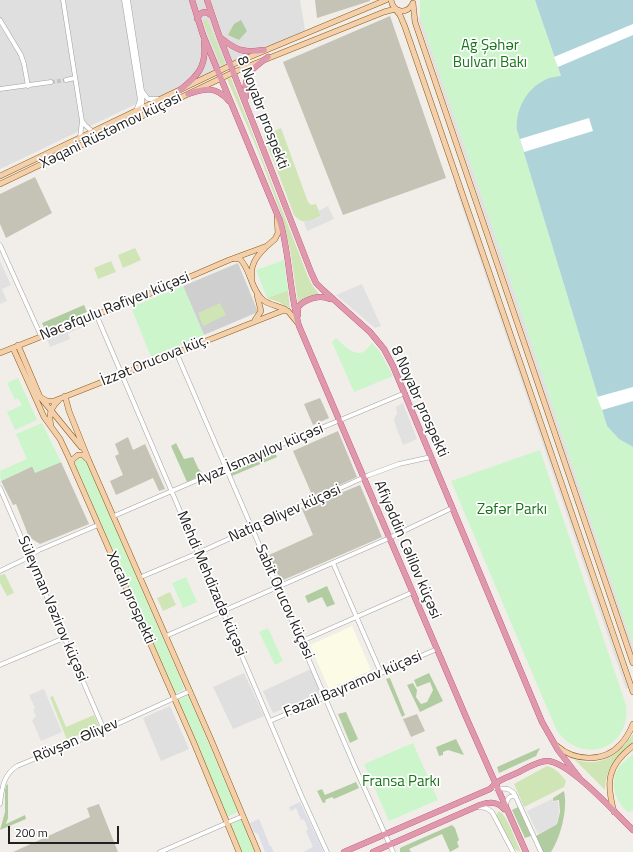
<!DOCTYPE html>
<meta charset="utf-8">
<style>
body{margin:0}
#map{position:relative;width:633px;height:852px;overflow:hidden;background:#f1eee9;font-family:"Titillium Web",sans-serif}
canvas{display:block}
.scale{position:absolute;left:8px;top:826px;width:111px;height:18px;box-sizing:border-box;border:2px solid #212121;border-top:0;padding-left:5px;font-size:12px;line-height:14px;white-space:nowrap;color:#212121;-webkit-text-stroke:3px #fff;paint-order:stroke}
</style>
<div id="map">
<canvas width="633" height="852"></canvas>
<div class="scale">200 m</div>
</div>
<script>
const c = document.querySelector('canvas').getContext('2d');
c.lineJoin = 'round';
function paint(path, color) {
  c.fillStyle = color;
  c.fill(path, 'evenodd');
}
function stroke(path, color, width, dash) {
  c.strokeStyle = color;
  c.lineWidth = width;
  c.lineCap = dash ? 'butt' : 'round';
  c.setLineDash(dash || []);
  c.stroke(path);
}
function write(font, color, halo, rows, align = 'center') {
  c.font = font + ' "Titillium Web",sans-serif';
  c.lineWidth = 3.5;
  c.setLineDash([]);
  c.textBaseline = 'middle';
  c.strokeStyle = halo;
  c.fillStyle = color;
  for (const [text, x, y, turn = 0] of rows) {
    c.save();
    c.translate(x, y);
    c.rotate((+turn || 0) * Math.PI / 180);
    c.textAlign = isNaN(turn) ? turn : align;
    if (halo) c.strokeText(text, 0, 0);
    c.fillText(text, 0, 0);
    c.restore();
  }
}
paint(new Path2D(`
 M0,0H300L305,30L172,94L136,104L0,169Z
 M311,669L321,694L273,713L263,691Z
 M244,673L264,716L233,729L213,687Z
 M170,706L189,749L161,761L143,718Z`), '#dfdfdf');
paint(new Path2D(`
 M352,626L371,670L329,689L310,645Z`), '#fcfbe6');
paint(new Path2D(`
 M238,263L258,312L204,335L183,286Z`), '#cfcfcf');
paint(new Path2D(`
 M315,0H370V1L317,18Z
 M390,16L446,178L343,215L283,62Z
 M35,177L52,213L6,238L0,224V194Z
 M320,398L329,418L313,425L304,404Z
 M338,431L357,477L313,497L293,451Z
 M128,437L133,450L145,444L165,489L159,491L153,478L116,495L110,481L123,475L115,456L119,454L115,444Z
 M61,462L89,524L40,544L29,537L16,504L13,505L1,481L33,466L35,472Z
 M360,485L382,537L281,581L269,555L313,535L302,509Z
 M417,714L425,731L411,737L403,719Z
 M99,804L118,852H13L90,817L87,808Z`), '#c5c3b5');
paint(new Path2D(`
 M207,19L225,64L221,66L203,21Z
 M231,78L307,274L312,285L319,294L298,303L290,249L280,211L258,151L227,79Z
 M281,128L308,202L311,205L316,204L321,216C310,221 303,226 294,215L264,136Z
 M135,248L141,260L123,268L118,255Z
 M111,261L116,272L98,279L94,268Z
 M288,290L290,309L279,302L267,298Z
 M220,303L226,315L203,326L198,313Z
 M5,574L14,593L7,596L0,583V575Z
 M170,592L176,605L163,611L157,598Z
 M53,696L66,727L94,715L99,726L67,740L50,697Z
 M633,734V743C615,756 606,767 605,790L574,759C599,769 619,755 633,734Z
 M547,766C555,768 562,775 566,781L564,787L524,807L514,784Z
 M499,811C508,816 516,842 521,852C507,848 502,827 496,815Z`), '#d0e5b5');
paint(new Path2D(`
 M241,20L247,31L239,40L228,35L234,24Z
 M84,305L87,312L45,330L42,323Z
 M176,443L184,459L193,457L198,468L203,474L187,482L171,446Z
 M274,450L277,457L232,476L229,469Z
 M327,586L335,604L327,607L322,597L308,603L305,596Z
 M429,673L443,701L420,712L407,685L413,683L417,690L416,697L421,704L427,702L433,690L430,682L417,687L414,680Z
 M390,678L405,715L402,717L386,679Z
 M346,712L358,739L350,743L338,714Z
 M456,739L464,755L448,750L443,752V755L439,756L436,747Z
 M540,748L536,756L499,773L497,767Z
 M356,782L359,788L334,799L332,797L325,800L326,802L323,803L317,791L322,789L325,795Z
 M7,784L8,785V818L6,824L25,815L26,819L0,830L5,812V790Z
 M564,791C568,808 561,837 551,852H542L536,836L557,824L560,812L559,800L553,801V798Z
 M518,807L531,836L525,838L512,810Z
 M452,825L455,828L459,840L457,842L459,847L450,852L442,834L409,849L411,852H400V848L402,847Z`), '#b2cca2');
paint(new Path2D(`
 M420,0H535L561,77H553L517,130L607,426L619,439L633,447V646L505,264L420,17Z
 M284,260L288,290L267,298L256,270Z
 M183,286L204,335L151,357L131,307Z
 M336,338C342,343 354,357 363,352C366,350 370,346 372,343L380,352L393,376L354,392L332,342Z
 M18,378L37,420L15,430L7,412L22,405L18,398L15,400L7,383Z
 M42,423L61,462L35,473L32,466L1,481L0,471L27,459L16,434Z
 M540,450L626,705C626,710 627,714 626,718C620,756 575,760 556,729L451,481Z
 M79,458L86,460L184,687L183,690L175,694L75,464V462Z
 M186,577L197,602L183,608L172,583Z
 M268,628L283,661L275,665L259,632Z
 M188,695L238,812L227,817L177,700Z
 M413,743L438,800L389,821L364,764Z
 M633,754V811L628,812C615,802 609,782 619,767C623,762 628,758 633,754Z
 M241,818L255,852H242L230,823Z`), '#ccf5cc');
paint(new Path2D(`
 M420,17L505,264L633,646V654L418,19Z
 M457,185L628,688L626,689L455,186Z
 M328,206L334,219L307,231L304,222L321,217L318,211Z
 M0,261L11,285L2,289L7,301L0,304Z
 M362,284L381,326L375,328L336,295Z
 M88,322V325L68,333L70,339L50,347L47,339Z
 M403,403L417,439L403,445L394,421L395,416L397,414L396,407Z
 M44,689L62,732L41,741L32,720L36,716L33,710L35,708L29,695Z
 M552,799L553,802L558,801L559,813L556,825L538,834L527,811Z`), '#e1e1e1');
paint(new Path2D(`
 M300,802L321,846L323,852H303L313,847L306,831L308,829L304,819L301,820L296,808L291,811L289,807Z
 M259,819L270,846H271L274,852H265L258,834L254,832L250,823Z`), '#dddee6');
paint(new Path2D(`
 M535,0H633V447L619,439L607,426L517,130C515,110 527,88 545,80C550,77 555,77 561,76Z`), '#aed3d9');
paint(new Path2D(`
 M633,24V35L558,67L554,57Z
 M589,118L593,131L524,152L520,139Z
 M633,387V401L602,410L597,397Z`), '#fff');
stroke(new Path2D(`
 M51,82L66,80`), '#c7c5c1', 4, [4, 2]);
const minor = new Path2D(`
 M63,0L82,121L80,138
 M124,0L140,100L136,111
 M128,0L142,91L148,99H158
 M0,20L21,55L24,64L28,86
 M66,80L75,78
 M0,89L51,82
 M82,121L85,125L93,132
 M111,129C130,115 145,122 142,92
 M0,245L41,336
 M96,314L302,797L327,852
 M176,352L355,767L393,852
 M0,488L104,730
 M114,516L225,468L405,393
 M333,563L381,673
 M0,571L23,560L39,550L98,525
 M141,577L198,553L369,475L399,464L431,457
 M166,636L387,539L452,508
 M302,641L413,592
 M0,665L64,638
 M270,721L437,649
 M495,788L508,789L514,793L541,852
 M0,804C2,788 3,775 17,766L104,730L190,691
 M477,807L486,808L492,812L513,852
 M506,807C506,800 509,794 516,797
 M160,852L243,816`);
const major = new Path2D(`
 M391,0C393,13 408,15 413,3
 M413,3L415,22L633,663
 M0,176L240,61L386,0
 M0,184L234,72L384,12L395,9L400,15L405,27L633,692
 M234,259H240C251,270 251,290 263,300C269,305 279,306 286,310
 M252,278C250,265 256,257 265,248
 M255,320L261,311L257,295
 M18,345L40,397L81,447
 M13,348L44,417L60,439L69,458L194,743L239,852
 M0,353L164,288L229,260L267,246L275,239L278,233L277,218
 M65,396L69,411L89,461L212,742L258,852
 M40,397L47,401H54L282,311H288L297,322
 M51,425C48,415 51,407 59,400
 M72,465V460L78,455H83L87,459
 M557,746C574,761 604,763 620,745C626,739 630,732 633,724
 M614,812C606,782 607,766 633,746`);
const highway = new Path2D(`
 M192,0L203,35L280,221C290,255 289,291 299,326L466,717L526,852
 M207,0L220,38L311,272L316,283L322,289L370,332L384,349L393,366L542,722L558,750L581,780
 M197,19C201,11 205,10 212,16
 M221,38C237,51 244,53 264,50
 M180,90C198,76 207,66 204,42
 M188,94C206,88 216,86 229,101
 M246,97C243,75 251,69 268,57
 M298,315V307C305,299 320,294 330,299
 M344,852L490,789C497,780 508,777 519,772C527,768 538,761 547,761C569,761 616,814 633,830
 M373,852L480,805C489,802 497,801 504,809`);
stroke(minor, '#a2a2a2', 5);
stroke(major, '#8f5b0f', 6);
stroke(highway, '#ca3a77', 6);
stroke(minor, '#fff', 4);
stroke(major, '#f3cfac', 5);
stroke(highway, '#df99ac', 5.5);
write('15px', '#177718', '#fff', [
 ["Ağ Şəhər",490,46],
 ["Bulvarı Bakı",490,63],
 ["Zəfər Parkı",512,510],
 ["Fransa Parkı",401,782]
]);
write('15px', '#212121', '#fff', [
 ["8 Noyabr prospekti",262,113,69],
 ["Xəqani Rüstəmov küçəsi",111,131,-26],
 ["Nəcəfqulu Rəfiyev küçəsi",115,307,-22],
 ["İzzət Orucova küç.",155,361,-22],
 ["8 Noyabr prospekti",419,402,66],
 ["Ayaz İsmayılov küçəsi",260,455,-23],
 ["Natiq Əliyev küçəsi",285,514,-24],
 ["Afiyəddin Cəlilov küçəsi",407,550,67],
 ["Mehdi Mehdizadə küçəsi",211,584,67],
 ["Xocalı prospekti",130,598,66],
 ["Sabit Orucov küçəsi",284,602,66],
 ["Süleyman Vəzirov küçəsi",52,609,67],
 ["Fəzail Bayramov küçəsi",353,685,-23],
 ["Rövşən Əliyev",76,741,-23]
]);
</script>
